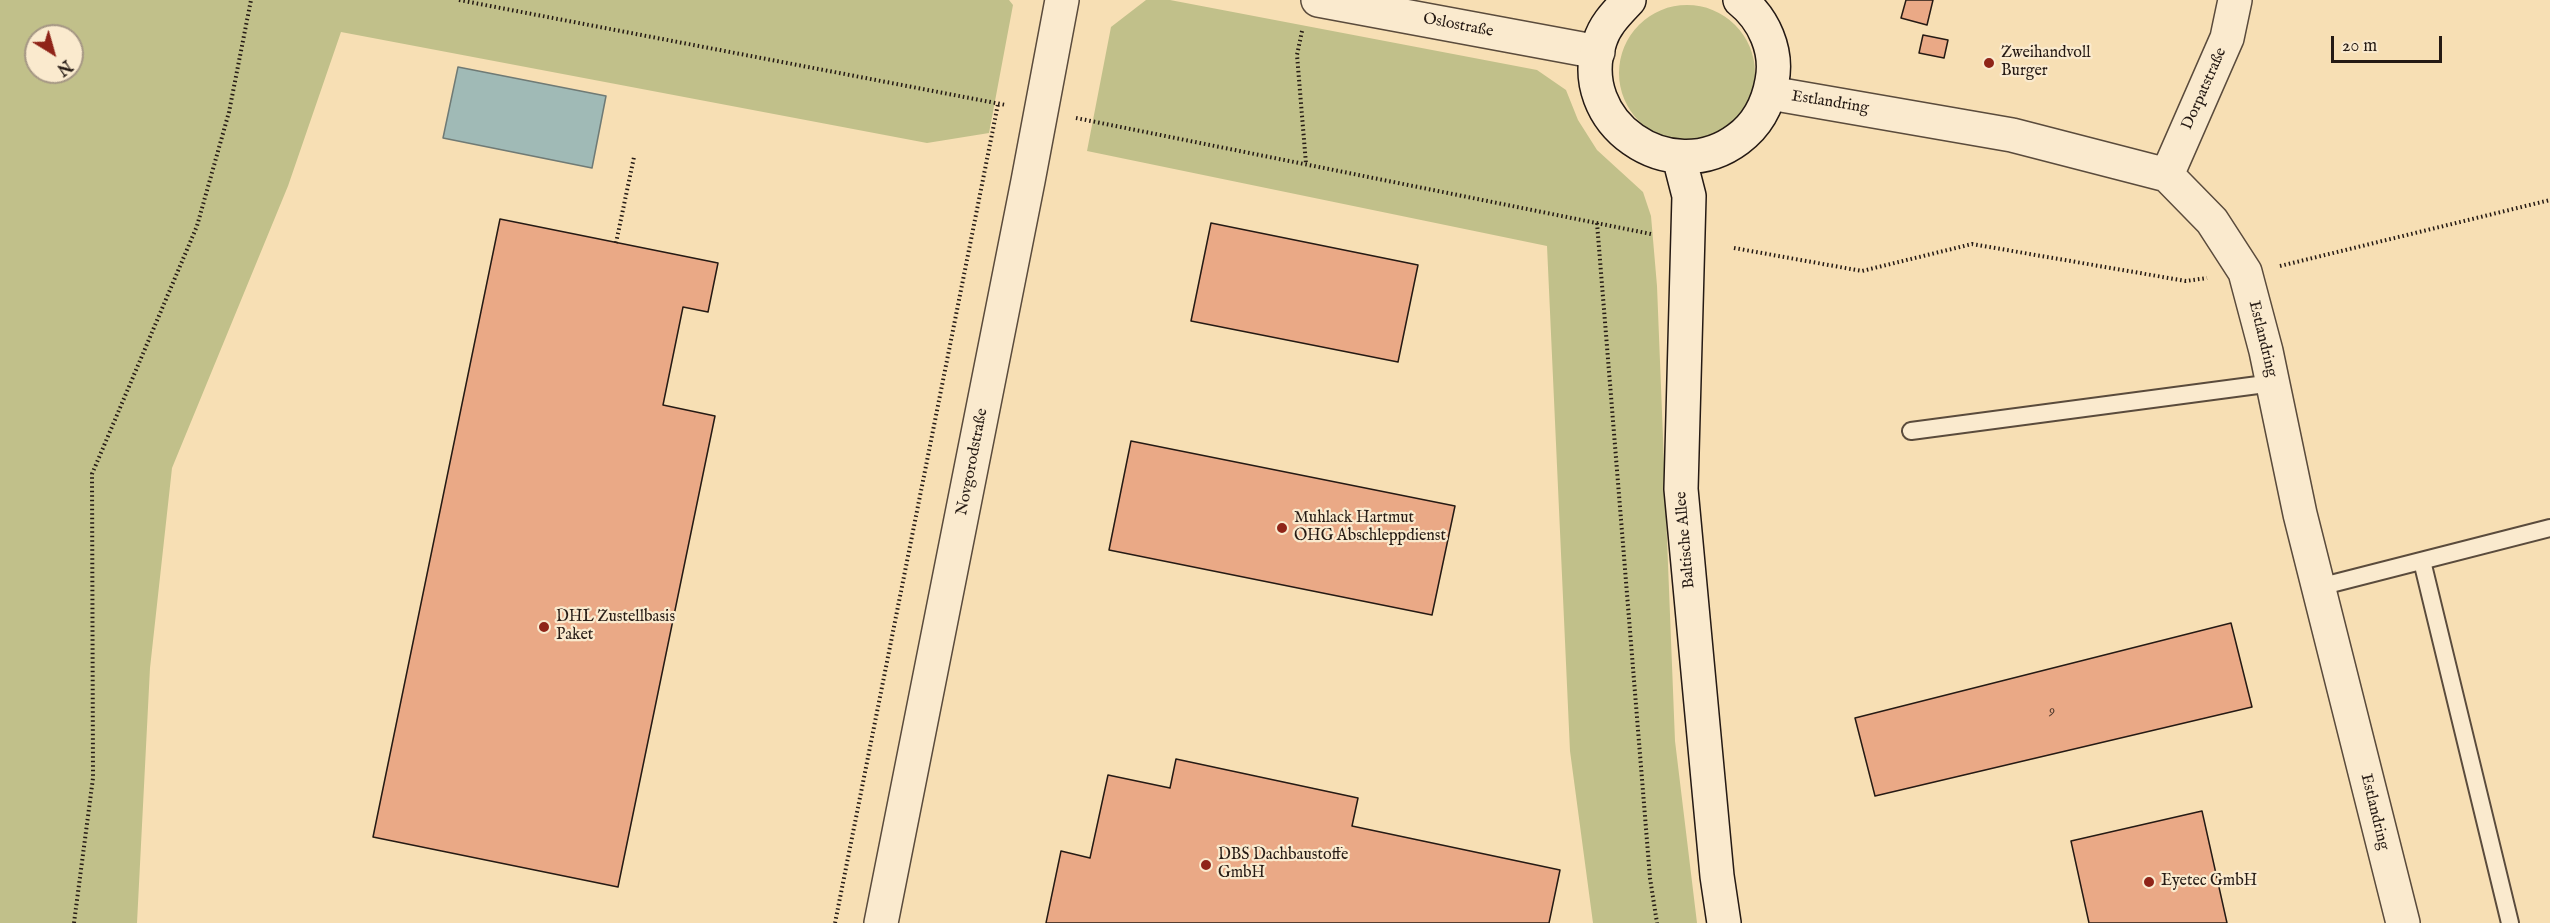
<!DOCTYPE html>
<meta charset="utf-8">
<style>
body{margin:0}
#map{position:relative;width:2550px;height:923px;overflow:hidden;background:#f7dfb4;font-family:"IM FELL English",serif}
canvas{display:block}
.north{position:absolute;left:24px;top:24px;width:60px;height:60px;box-sizing:border-box;background:#faeace;border:2px solid #a59784;border-radius:50%;rotate:143deg;font-size:16px;font-weight:700;line-height:24px;text-align:center;color:#251a14}
.north::after{content:'';display:block;margin:auto;width:21px;height:27px;background:#8f2418;clip-path:polygon(50% 0,100% 100%,50% 72%,0 100%)}
.scale{position:absolute;left:2331px;top:36px;width:111px;height:27px;box-sizing:border-box;border:3px solid #251a14;border-top:0;padding-left:8px;font-size:18px;line-height:21px;white-space:nowrap;color:#251a14;-webkit-text-stroke:4px #faeace;paint-order:stroke}
</style>
<div id="map">
<canvas width="2550" height="923"></canvas>
<div class="north">N</div>
<div class="scale">20 m</div>
</div>
<script>
const c = document.querySelector('canvas').getContext('2d');
c.lineJoin = 'round';
function paint(path, color) {
  c.fillStyle = color;
  c.fill(path, 'evenodd');
}
function stroke(path, color, width, dash) {
  c.strokeStyle = color;
  c.lineWidth = width;
  c.lineCap = dash ? 'butt' : 'round';
  c.setLineDash(dash || []);
  c.stroke(path);
}
function write(font, color, halo, rows, align = 'center') {
  c.font = font + ' "IM FELL English",serif';
  c.lineWidth = 4.5;
  c.setLineDash([]);
  c.textBaseline = 'middle';
  c.strokeStyle = halo;
  c.fillStyle = color;
  for (const [text, x, y, turn = 0] of rows) {
    c.save();
    c.translate(x, y);
    c.rotate((+turn || 0) * Math.PI / 180);
    c.textAlign = isNaN(turn) ? turn : align;
    if (halo) c.strokeText(text, 0, 0);
    c.fillText(text, 0, 0);
    c.restore();
  }
}
paint(new Path2D(`
 M0,0H1009L1013,5L989,133L927,143L341,32L288,186L172,468L150,668L137,923H0ZM36,36H72V72H36Z
 M1146,0H1170L1537,70L1566,90L1578,120L1597,150L1643,192L1651,216L1657,286L1675,741L1697,923H1593L1570,751L1547,246L1087,151L1111,27Z
 M1619 73a68 68 0 1 1 136 0a68 68 0 1 1-136 0Z`), '#c1c08a');
const water = new Path2D(`
 M458,67L606,96L592,168L443,138Z`);
paint(water, '#a0bab6');
stroke(water, '#6f7a75', 1.5);
const building = new Path2D(`
 M1906,0H1933L1927,25L1901,18Z
 M1923,35L1948,40L1944,58L1919,53Z
 M500,219L718,263L708,312L683,307L663,405L715,416L618,887L373,837Z
 M1211,223L1418,265L1398,362L1191,321Z
 M1131,441L1455,506L1432,615L1109,550Z
 M2231,623L2252,707L1875,796L1855,718Z
 M1176,759L1358,798L1352,826L1560,870L1549,923H1046L1061,851L1090,858L1108,775L1170,788Z
 M2202,811L2227,923H2089L2071,841Z`);
paint(building, '#eaa986');
stroke(building, '#251a14', 1.5);
const service = new Path2D(`
 M1911,431L2273,383
 M2422,561L2510,923
 M2319,587L2550,528`);
const minor = new Path2D(`
 M1770,93L2012,135L2167,175L2212,221L2245,272L2266,351L2300,514L2403,923
 M2167,175L2227,38L2235,0
 M881,923L1028,181L1062,0`);
const tertiary = new Path2D(`
 M1318,0L1598,52`);
const secondary = new Path2D(`
 M1629,0C1618,12 1605,24 1600,41C1572,122 1670,190 1738,139C1757,125 1768,104 1772,81C1778,51 1764,19 1740,0
 M1679,157L1689,196L1681,489L1717,876L1724,923`);
stroke(service, '#5a4b3c', 20);
stroke(minor, '#5a4b3c', 36);
stroke(tertiary, '#5a4b3c', 36);
stroke(secondary, '#251a14', 36);
stroke(new Path2D(`
 M459,0L1006,105
 M1302,31L1297,55L1306,164
 M1076,118L1651,234
 M1597,223L1650,878L1657,923
 M616,243L634,157
 M1734,248L1862,271L1972,244L2186,281L2207,278
 M2280,266L2550,200
 M74,923L93,778L92,474L197,226L229,112L251,0
 M835,923L998,104`), '#251a14', 4, [1.5, 3]);
stroke(service, '#faeace', 16);
stroke(minor, '#faeace', 33);
stroke(tertiary, '#faeace', 33);
stroke(secondary, '#faeace', 33);
for (const [x, y, r, color] of [
 [1989,63,6,"#8f2418"],
 [1282,528,6,"#8f2418"],
 [544,627,6,"#8f2418"],
 [1206,865,6,"#8f2418"],
 [2149,882,6,"#8f2418"]
]) {
  const dot = new Path2D();
  dot.arc(x, y, r, 0, 2 * Math.PI);
  c.fillStyle = color;
  c.fill(dot);
  stroke(dot, '#faeace', 2);
}
write('14px', '#563e30', null, [
 ["9",2052,712]
]);
write('16px', '#251a14', '#faeace', [
 ["Oslostraße",1458,26,11],
 ["Dorpatstraße",2205,89,-66],
 ["Estlandring",1830,103,9],
 ["Estlandring",2262,339,76],
 ["Novgorodstraße",973,462,-79],
 ["Baltische Allee",1686,540,-95],
 ["Estlandring",2374,812,76]
]);
write('16px', '#251a14', '#faeace', [
 ["Zweihandvoll",2001,54],
 ["Burger",2001,72],
 ["Muhlack Hartmut",1294,519],
 ["OHG Abschleppdienst",1294,537],
 ["DHL Zustellbasis",556,618],
 ["Paket",556,636],
 ["DBS Dachbaustoffe",1218,856],
 ["GmbH",1218,874],
 ["Eyetec GmbH",2161,882]
], 'left');
</script>
